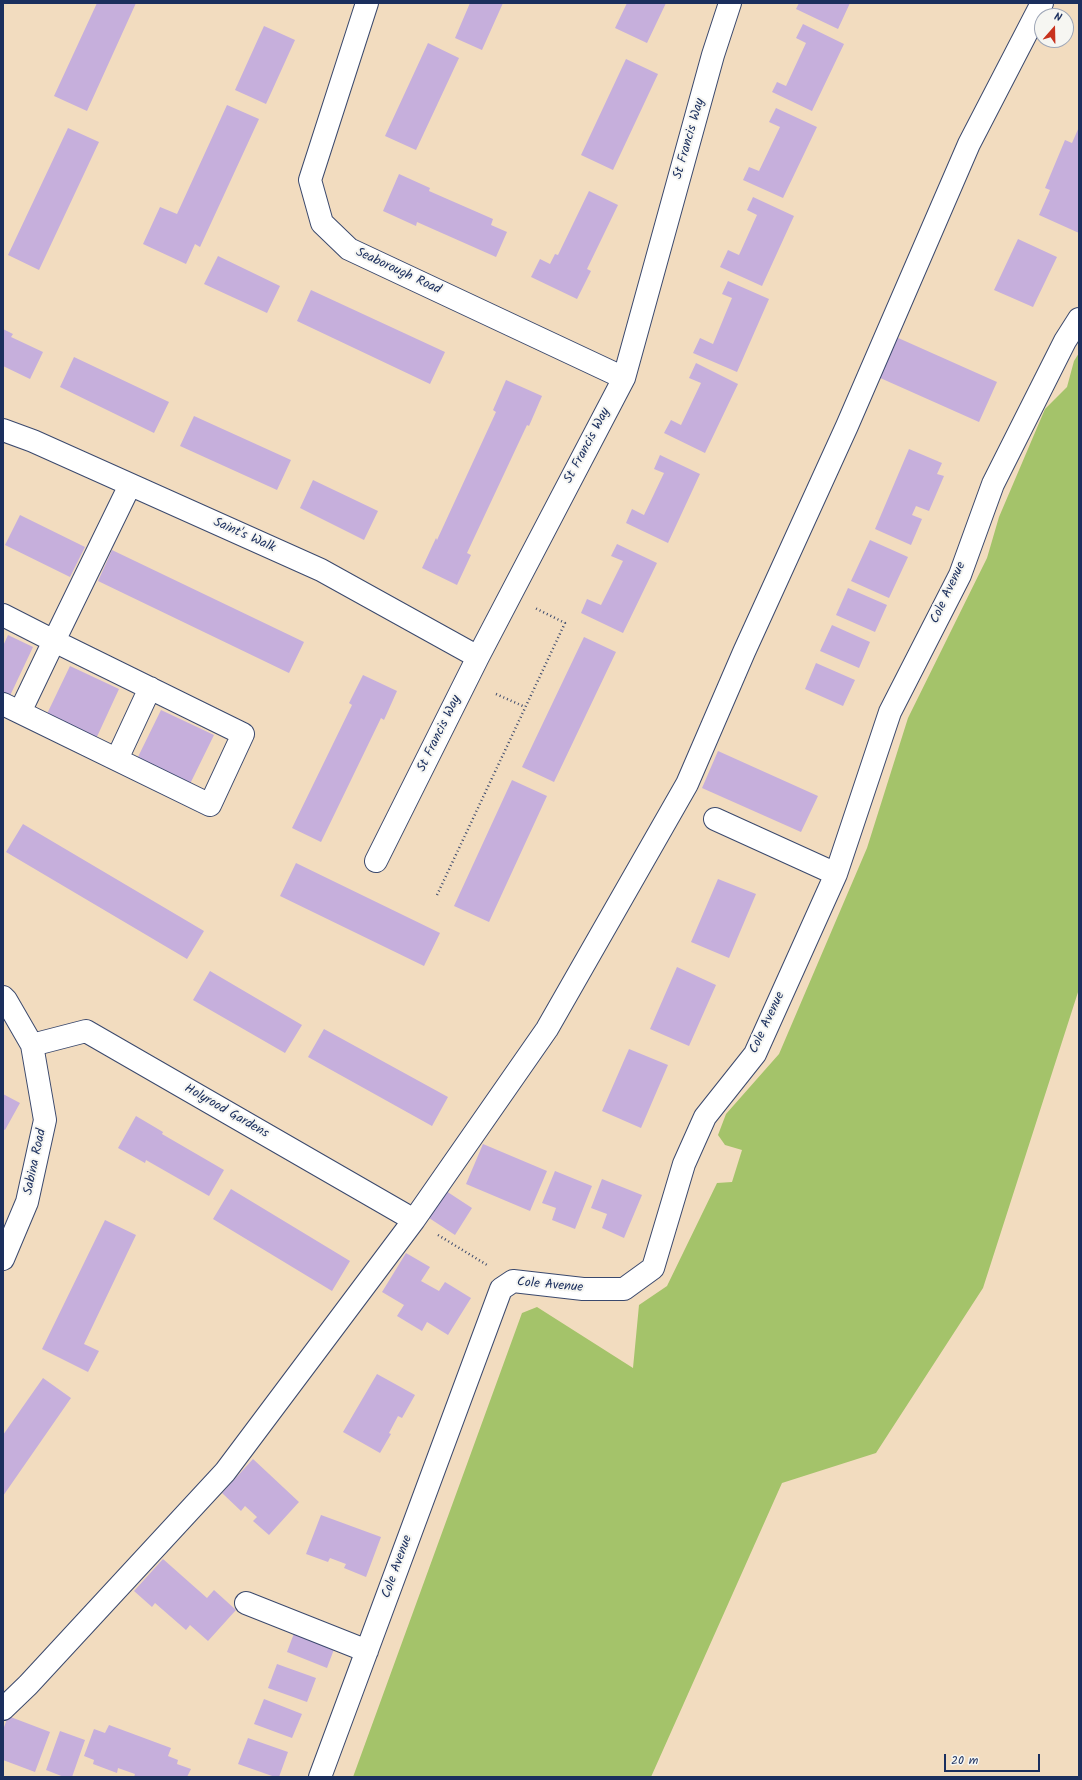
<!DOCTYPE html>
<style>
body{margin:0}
#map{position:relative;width:1082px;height:1780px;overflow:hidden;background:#f2dcbf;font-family:Kalam,sans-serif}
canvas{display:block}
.frame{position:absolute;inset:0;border:4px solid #1b2f5e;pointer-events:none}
.north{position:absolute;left:1034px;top:8px;width:40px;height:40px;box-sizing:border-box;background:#f6f6f2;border:1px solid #9ea6b7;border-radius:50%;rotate:20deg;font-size:11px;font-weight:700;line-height:16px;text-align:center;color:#1b2f5e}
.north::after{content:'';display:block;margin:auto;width:14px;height:18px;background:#c8321e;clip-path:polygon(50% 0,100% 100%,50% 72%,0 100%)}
.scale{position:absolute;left:944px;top:1754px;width:96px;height:18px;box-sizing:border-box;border:2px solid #1b2f5e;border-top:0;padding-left:5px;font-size:12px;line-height:14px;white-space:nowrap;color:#1b2f5e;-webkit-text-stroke:3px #f6f6f2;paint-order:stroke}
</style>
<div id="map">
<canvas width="1082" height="1780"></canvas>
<div class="frame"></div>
<div class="north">N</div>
<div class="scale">20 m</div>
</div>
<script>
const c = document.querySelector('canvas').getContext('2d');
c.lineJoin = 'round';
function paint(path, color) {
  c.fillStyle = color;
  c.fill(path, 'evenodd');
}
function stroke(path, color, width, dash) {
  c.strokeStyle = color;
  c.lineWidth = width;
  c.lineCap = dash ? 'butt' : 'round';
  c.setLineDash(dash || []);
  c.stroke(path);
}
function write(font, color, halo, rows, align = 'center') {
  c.font = font + ' Kalam,sans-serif';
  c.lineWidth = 4;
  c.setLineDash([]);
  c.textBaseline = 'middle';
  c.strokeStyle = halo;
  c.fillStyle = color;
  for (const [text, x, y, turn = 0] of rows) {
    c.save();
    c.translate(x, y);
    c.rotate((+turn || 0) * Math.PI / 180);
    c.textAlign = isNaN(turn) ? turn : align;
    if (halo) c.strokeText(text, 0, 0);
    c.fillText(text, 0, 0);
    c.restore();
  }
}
paint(new Path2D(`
 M1079,353V989L983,1288L876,1453L782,1483L651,1777H353L522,1313L537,1307L633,1368L639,1305L667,1286L717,1183L732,1182L742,1150L725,1145L718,1135L726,1114L779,1054L867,848L908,718L987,558L999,517L1045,409L1067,387L1074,361Z`), '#a4c36a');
paint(new Path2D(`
 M97,3H136L87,111L54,96Z
 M470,3H503L482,50L455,38Z
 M627,3H666L647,43L615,28Z
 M799,3H850L838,29L796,9Z
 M803,24L844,44L812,111L772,92L777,82L786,86L806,43L796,38Z
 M264,26L295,40L266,104L235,90Z
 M428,43L459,58L416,150L385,136Z
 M626,59L658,74L613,170L581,155Z
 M227,105L259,119L200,247L195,244L186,264L143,244L160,207L177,214Z
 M776,108L817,127L783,198L743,180L749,167L759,171L780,127L769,122Z
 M1079,127V233L1039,215L1050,190L1045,188L1065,140L1072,143Z
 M68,128L99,142L39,270L8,255Z
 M399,174L430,188L429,191L493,219L491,225L507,232L496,257L417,222L416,226L383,211Z
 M589,191L618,205L587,269L591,271L577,299L531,277L540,259L550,264L555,254L558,255Z
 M753,197L794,216L762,286L720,267L728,250L739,255L757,215L747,210Z
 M1018,239L1057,257L1033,307L994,290Z
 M218,256L280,286L267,313L204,284Z
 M728,281L769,299L737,372L693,353L700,338L713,344L732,298L722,294Z
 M311,290L445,352L430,384L297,321Z
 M3,329L13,334L11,337L43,352L30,379L3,366Z
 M896,337L997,382L979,422L878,377Z
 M74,357L169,402L154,433L60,387Z
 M696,363L738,384L705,453L664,433L671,420L681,425L701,383L689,378Z
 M506,380L542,396L529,426L527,425L467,553L471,555L457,585L422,568L436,538L437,540L496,412L493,410Z
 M194,416L291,460L277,490L180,446Z
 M909,449L942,463L937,474L944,476L929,511L916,506L912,515L922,519L911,545L875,529Z
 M660,455L700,474L668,543L626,523L632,509L644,515L664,473L654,469Z
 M313,480L378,511L364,540L300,508Z
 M20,515L85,547L70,577L5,545Z
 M870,540L908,557L889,598L851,581Z
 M617,544L657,563L623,633L581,613L587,599L601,605L623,561L611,556Z
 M112,550L304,642L289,673L98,581Z
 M848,588L887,605L875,632L836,615Z
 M832,625L870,642L859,668L820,651Z
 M8,635L33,647L8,700L3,698V646Z
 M584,637L616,652L554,782L522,767Z
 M816,663L855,680L843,706L805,689Z
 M70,666L119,689L95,741L45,718Z
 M363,675L397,691L384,720L381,718L321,842L292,828L352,705L349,703Z
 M161,710L214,735L189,786L136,761Z
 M718,751L818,796L801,832L702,788Z
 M512,780L547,796L489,922L454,906Z
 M23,824L204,931L187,959L6,852Z
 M296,863L440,933L424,966L280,896Z
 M718,879L756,894L729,958L691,942Z
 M677,967L716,985L689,1046L650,1029Z
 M210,971L302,1025L285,1053L193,1000Z
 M324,1029L448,1097L432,1126L308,1057Z
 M629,1049L668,1065L641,1128L602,1111Z
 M3,1094L20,1103L5,1130L3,1129Z
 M136,1116L163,1132L162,1134L224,1170L209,1196L146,1160L145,1163L118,1148Z
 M483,1144L547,1171L530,1211L466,1184Z
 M555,1171L592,1186L575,1229L552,1220L556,1208L542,1203Z
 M602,1179L642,1195L624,1238L602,1228L607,1214L591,1208Z
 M231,1189L350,1261L332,1291L213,1219Z
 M443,1189L472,1208L455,1235L426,1216Z
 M105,1220L136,1235L84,1344L99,1351L88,1372L42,1349Z
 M406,1253L430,1267L421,1281L439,1291L445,1282L471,1298L448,1335L427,1322L422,1331L397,1316L404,1305L382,1292Z
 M377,1374L415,1395L402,1418L398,1416L389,1433L391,1434L380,1453L343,1432Z
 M43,1378L71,1398L3,1496V1435Z
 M253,1459L299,1502L269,1535L253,1521L257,1517L245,1506L241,1511L222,1493Z
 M321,1515L381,1537L366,1577L344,1568L346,1564L330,1558L328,1562L306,1554Z
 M163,1559L207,1598L214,1590L236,1610L208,1641L190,1625L186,1630L155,1603L152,1607L134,1591Z
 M296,1628L336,1644L327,1668L287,1652Z
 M277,1664L316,1678L307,1702L268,1688Z
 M264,1699L302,1714L292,1738L254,1724Z
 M8,1716L50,1732L35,1772L3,1760V1730Z
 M109,1725L171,1748L168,1756L178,1760L177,1764L191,1769L187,1777H134L135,1774L118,1768L117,1773L93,1764L94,1760L84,1756L94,1729L105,1733Z
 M60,1731L85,1740L72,1777H64L46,1770Z
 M248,1738L288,1752L279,1777H275L238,1764Z`), '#c6afdc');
const minor = new Path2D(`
 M367,3L310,180L322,223L349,249L624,378
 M3,430L33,441L321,570L478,657
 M3,615L54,641L130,485
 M3,704L210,805L243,734L54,641L20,712
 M117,759L150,688
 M715,819L836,874
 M376,861L478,657L624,378L713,55L730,3
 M3,997L6,1000L32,1045L45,1120L27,1202L3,1259
 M32,1045L86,1031L414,1220
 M246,1603L367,1651
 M3,1709L28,1685L225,1472L414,1220L547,1029L687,784L744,652L847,426L969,144L1042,3
 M320,1777L501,1289L513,1281L583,1289H624L653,1268L684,1164L705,1117L755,1054L836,874L890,712L960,575L993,484L1065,341L1079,319`);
stroke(minor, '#3b496d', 24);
stroke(new Path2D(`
 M496,694L525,707
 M437,895L565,623L535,608
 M438,1235L487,1265`), '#3b496d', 2.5, [1, 3]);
stroke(minor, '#fff', 22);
write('13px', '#1b2f5e', '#f6f6f2', [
 ["St Francis Way",690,139,-74],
 ["Seaborough Road",398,272,25],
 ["St Francis Way",588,446,-62],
 ["Saint's Walk",244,536,24],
 ["Cole Avenue",949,593,-65],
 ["St Francis Way",440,734,-64],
 ["Cole Avenue",768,1023,-65],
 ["Holyrood Gardens",226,1112,30],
 ["Sabina Road",36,1162,-78],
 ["Cole Avenue",550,1286,5],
 ["Cole Avenue",398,1567,-70]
]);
</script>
